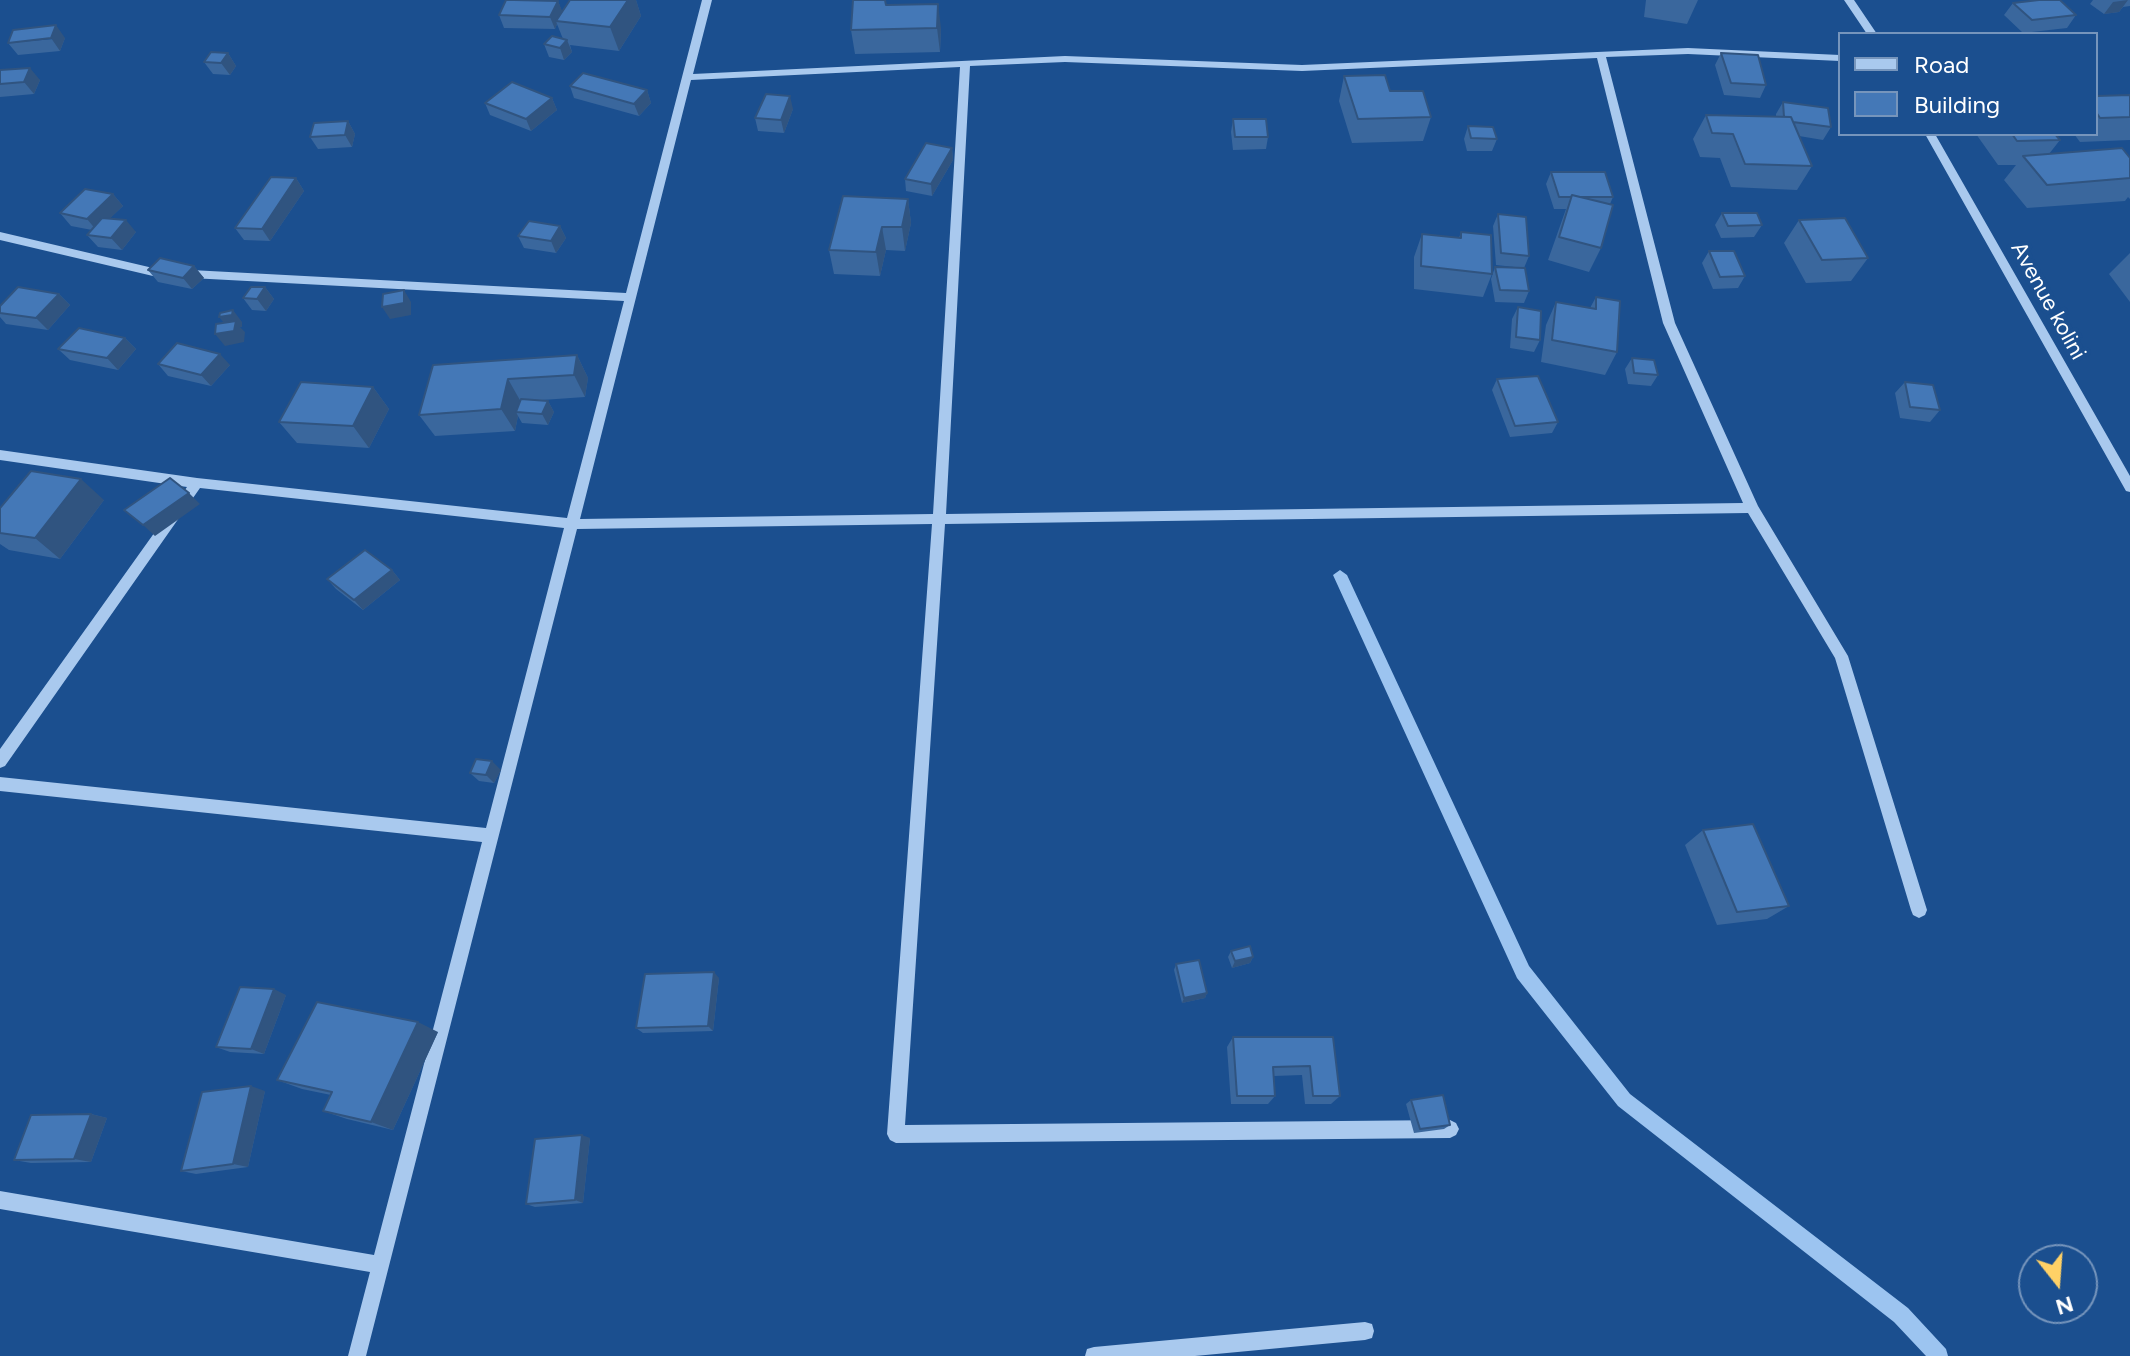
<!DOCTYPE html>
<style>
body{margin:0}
#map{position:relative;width:2130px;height:1356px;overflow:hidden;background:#1b4f8f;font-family:Figtree,sans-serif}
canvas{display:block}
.legend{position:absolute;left:1838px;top:32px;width:260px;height:104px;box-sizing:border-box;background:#1b4f8f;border:2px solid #7695bc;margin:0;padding:10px 14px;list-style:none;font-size:24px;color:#fff}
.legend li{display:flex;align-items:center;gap:16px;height:40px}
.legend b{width:40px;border:2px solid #7695bc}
.north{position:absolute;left:2018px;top:1244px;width:80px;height:80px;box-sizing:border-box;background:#1b4f8f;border:2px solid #7695bc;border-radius:50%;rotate:163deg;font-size:22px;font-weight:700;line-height:32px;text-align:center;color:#fff}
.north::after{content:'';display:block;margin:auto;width:28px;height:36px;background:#ffd166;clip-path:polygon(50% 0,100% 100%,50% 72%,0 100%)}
</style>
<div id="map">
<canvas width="2130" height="1356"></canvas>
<ul class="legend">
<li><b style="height:10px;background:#a9c9ee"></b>Road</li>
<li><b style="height:22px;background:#4478b7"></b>Building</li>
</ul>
<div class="north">N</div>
</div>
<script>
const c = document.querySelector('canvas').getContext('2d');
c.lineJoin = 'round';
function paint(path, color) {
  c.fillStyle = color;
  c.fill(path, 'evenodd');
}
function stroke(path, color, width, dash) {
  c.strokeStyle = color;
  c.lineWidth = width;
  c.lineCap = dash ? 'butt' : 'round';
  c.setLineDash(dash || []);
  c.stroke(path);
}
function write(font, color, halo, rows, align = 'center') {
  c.font = font + ' Figtree,sans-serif';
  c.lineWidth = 8;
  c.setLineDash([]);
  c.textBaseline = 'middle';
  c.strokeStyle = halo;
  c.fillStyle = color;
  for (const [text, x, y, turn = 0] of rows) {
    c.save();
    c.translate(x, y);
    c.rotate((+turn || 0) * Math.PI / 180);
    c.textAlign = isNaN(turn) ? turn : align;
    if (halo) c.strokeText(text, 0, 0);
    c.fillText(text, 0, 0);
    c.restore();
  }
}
paint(new Path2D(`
 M1340,570L1347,575L1529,966L1630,1094L1908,1308L1946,1349L1948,1356H1926L1894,1322L1618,1106L1517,978L1333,575Z`), '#9cc4f0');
paint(new Path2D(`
 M702,0H712L693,74L1065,56L1302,65L1688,48L1840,55V61L1688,54L1606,57L1675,323L1758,506L1848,656L1927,910L1925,915L1919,918L1913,915L1911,910L1835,658L1748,513L945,524L905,1125L1450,1120L1456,1123L1459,1129L1456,1135L1450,1138L896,1143L890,1140L887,1134L932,524L577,529L366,1356H348L370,1272L0,1209V1191L374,1255L482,842L0,791V777L486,828L564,528L200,488L5,766L0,768V749L187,487L0,460V450L197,478L567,518L624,301L153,276L0,240V232L153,268L626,293ZM1597,58L1663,323L1743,503L946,514L970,66L1065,62L1302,71ZM960,67L933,514L580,519L691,80Z
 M1844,0H1854L1877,34H1867Z
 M1925,134H1935L2130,476V492L2126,491Z
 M1365,1322L1372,1324L1374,1331L1372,1338L1365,1340L1195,1356H1085L1087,1349L1094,1347Z`), '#a9c9ee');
paint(new Path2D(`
 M570,0H636L641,16L619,51L570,45L572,52L564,60L549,57L544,44L563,39L557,24L555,29L504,28L499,15L558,1L562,12Z
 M886,0V5L941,28L940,52L855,54L851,30Z
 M1646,0H1698L1687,24L1644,17Z
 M2093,0H2130V6L2123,7L2119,12L2104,14L2090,4Z
 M2013,3L2076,15L2067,28L2023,33L2004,15Z
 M65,38L60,51L18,55L8,43Z
 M228,53L236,66L230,75L213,74L204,62Z
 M1721,53L1766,85L1760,98L1724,95L1715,65Z
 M0,70L40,80L34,94L0,97Z
 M1344,76L1431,117L1423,141L1352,143L1339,101Z
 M570,86L647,90L651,103L639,116L574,98Z
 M2130,95V140L2080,142L2074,134H2096V96Z
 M552,98L557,110L531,131L490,115L485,103Z
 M1783,102L1831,127L1823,140L1799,136L1812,166L1797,190L1731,187L1720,158L1700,157L1693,139L1706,115L1776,117V114Z
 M793,109L784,133L758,131L755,118Z
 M1233,119L1268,137L1266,149L1233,150L1231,132Z
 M348,121L355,134L352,147L318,149L310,137Z
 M1468,126L1497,139L1492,151H1467L1464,139Z
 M1976,134H2055L2060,140L2049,154L2130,158V199L2128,197L2125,201L2027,208L2004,180L2016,165H1998Z
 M952,148L953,160L932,196L906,191L905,179Z
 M1551,172L1613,197L1610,204L1601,248L1589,272L1548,260L1566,209H1554L1546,184Z
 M296,178L304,191L270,241L244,240L235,228Z
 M113,194L123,206L110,218L136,232L122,250L98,247L87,235L92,230L71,226L60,213Z
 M908,199L911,223L905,251L886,250L880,276L834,274L829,250Z
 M1722,213L1762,225L1754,237L1721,238L1715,225Z
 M1498,214L1529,256L1524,268L1496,265L1493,226Z
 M1799,220L1868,258L1851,281L1806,283L1784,243Z
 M560,226L566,238L556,253L524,248L518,236Z
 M1461,232L1492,274L1483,297L1414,289V257L1422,234L1459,238Z
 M1709,251L1745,276L1738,288L1713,289L1702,263Z
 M2130,253V302L2109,274Z
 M194,266L204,278L192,289L158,282L148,270Z
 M1495,267L1529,291L1524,303L1495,302L1491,279Z
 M265,287L274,299L266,311L252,310L243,298Z
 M59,294L70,305L48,330L6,324L0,317V306Z
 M1596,297L1617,352L1605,375L1541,362L1546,325L1556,302L1590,308Z
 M1518,307L1540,340L1534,352L1510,348L1512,319Z
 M125,338L136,349L118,370L70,360L58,349Z
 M577,355L588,378L585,397L542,400L548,401L554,412L548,425L522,423L518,416L515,431L435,436L419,415L433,365Z
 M1632,358L1658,375L1651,386L1628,384L1625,369Z
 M158,364L230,365L211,386L168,376Z
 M1497,379L1558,422L1552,433L1510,437L1492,390Z
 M1905,382L1940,410L1930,422L1900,418L1895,393Z
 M373,387L389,409L369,448L297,443L279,422Z
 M104,500L60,559L9,550L0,544V508Z
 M392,570L400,580L363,610L336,589L327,579Z
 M501,770L494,783L479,781L470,773Z
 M1703,830L1789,906L1767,919L1717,925L1685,845Z
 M1231,951L1253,957L1250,963L1232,968L1228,957Z
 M1176,964L1207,993L1205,998L1182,1003L1174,970Z
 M719,978L713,1031L643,1033L636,1028Z
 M286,995L264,1054L230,1052L216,1047Z
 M438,1032L393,1130L347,1119L323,1111L331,1095L302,1089L277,1080Z
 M1233,1037H1333L1340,1096L1331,1104H1305L1302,1075L1274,1076L1275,1096L1268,1104H1231L1227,1047Z
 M265,1091L248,1167L196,1174L181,1171Z
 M1411,1100L1450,1125L1444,1129L1414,1133L1406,1104Z
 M91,1114L107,1118L91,1162L31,1163L14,1160Z
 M590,1138L583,1203L535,1207L526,1204Z`), '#3a679d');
paint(new Path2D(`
 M628,0H636L641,16L619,51L610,27Z
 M2128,0L2119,12L2104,14L2113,2Z
 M558,1L563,13L556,21L557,24L555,29L550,17Z
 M938,4L941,28L940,52L937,28Z
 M56,25L65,38L60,51L51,38Z
 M567,40L572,52L564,60L560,48Z
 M228,53L236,66L230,75L221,63Z
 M30,68L40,80L34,94L24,82Z
 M647,90L651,103L639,116L634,104Z
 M790,96L793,109L784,133L781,120Z
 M552,98L557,110L531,131L526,119Z
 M348,121L355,134L352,147L345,135Z
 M952,148L953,160L932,196L931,184Z
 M296,178L304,191L270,241L262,229Z
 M113,194L123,206L97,231L87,219Z
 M908,199L911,223L905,251L902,227Z
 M126,220L136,232L122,250L111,238Z
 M560,226L566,238L556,253L551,241Z
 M882,227L886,250L880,276L876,252Z
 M194,266L204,278L192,289L183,278Z
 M265,287L274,299L266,311L257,299Z
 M404,290L411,302V315L390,319L382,307Z
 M59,294L70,305L48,330L36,318Z
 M233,310L242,322V327H240L245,332L244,342L225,346L215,334L229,329L219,317Z
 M125,338L136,349L118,370L107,358Z
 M220,354L230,365L211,386L201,375Z
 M577,355L588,378L585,397L574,375Z
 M508,379L521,402L516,412L518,416L515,431L501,409Z
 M373,387L389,409L369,448L353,426Z
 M548,401L554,412L548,425L542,414Z
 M81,479L104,500L60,559L35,538Z
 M189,493L200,504L155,536L143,525Z
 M392,570L400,580L363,610L354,600Z
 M492,761L501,770L494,783L486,775Z
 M1253,957L1250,963L1232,968L1235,961Z
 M714,972L719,978L713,1031L708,1026Z
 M274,989L286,995L264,1054L251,1049Z
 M1207,993L1205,998L1182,1003L1184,998Z
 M418,1022L438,1032L393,1130L371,1122Z
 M251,1086L265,1091L248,1167L233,1164Z
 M91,1114L107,1118L91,1162L74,1159Z
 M582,1135L590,1138L583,1203L575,1200Z`), '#305480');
const building = new Path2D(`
 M506,0H514L558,1L550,17L499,15Z
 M570,0H628L610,27L556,21Z
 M853,0H885L886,5L938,4L937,28L851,30Z
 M2039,0H2060L2076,15L2032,20L2013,3Z
 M56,25L51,38L8,43L13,30Z
 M552,36L567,40L560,48L544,44Z
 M211,52L228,53L221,63L204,62Z
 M1721,53L1758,55L1766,85L1731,83Z
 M30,68L24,82L0,84V70Z
 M583,73L647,90L634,104L570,86Z
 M1385,75L1390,91H1423L1431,117L1358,119L1344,76Z
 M512,82L552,98L526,119L485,103Z
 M766,94L790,96L781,120L755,118Z
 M2130,95V117L2100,118L2096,112V96Z
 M1783,102L1828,108L1831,127L1793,122L1791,117H1784Z
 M1706,115L1791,117L1812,166L1745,164L1733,134L1712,133Z
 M1233,119H1266L1268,137H1235Z
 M348,121L345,135L310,137L314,123Z
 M1468,126L1493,127L1497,139L1471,138Z
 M2012,134H2055L2060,140L2017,141Z
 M926,143L952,148L931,184L905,179Z
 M2122,148L2130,158V178L2047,185L2023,156Z
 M1551,172H1605L1613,197H1580L1572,195L1571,197H1559Z
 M271,177L296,178L262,229L235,228Z
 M85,189L113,194L87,219L60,213Z
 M1572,195L1613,205L1601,248L1559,237Z
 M843,196L908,199L902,227H882L876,252L829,250Z
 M1722,213H1757L1762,225L1728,226Z
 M1498,214L1526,217L1529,256L1501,253Z
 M102,218L126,220L111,238L87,235Z
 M1845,218L1868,258L1822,260L1799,220Z
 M529,221L560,226L551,241L518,236Z
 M1461,232L1491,235L1492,274L1421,266L1422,234L1461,238Z
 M1709,251H1734L1745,276L1720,277Z
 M160,258L194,266L183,278L148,270Z
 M1495,267L1525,268L1529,291L1500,290Z
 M18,287L59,294L36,318L0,313V306Z
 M251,287H265L257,299L243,298Z
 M404,290V303L382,307L383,294Z
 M1596,297L1620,301L1617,352L1552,340L1556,302L1596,309Z
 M1518,307L1541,311L1540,340L1516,337Z
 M233,310L232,315L219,317L220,313Z
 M236,321L234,331L215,334L216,324Z
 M79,328L125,338L107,358L58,349Z
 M177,343L220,354L201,375L158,364Z
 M577,355L574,375L508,379L501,409L419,415L433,365Z
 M1632,358L1654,360L1658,375L1634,373Z
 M1538,376L1558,422L1515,426L1497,379Z
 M301,382L373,387L353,426L279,422Z
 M1905,382L1933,385L1940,410L1910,407Z
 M521,399L548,401L542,414L516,412Z
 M31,471L81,479L35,538L0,533V508Z
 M170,478L189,493L143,525L124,510Z
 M365,550L392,570L354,600L327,579Z
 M476,759L492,761L486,775L470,773Z
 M1753,824L1789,906L1737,912L1703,830Z
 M1250,946L1253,957L1235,961L1231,951Z
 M1199,960L1207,993L1184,998L1176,964Z
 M714,972L708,1026L636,1028L645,974Z
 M240,987L274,989L251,1049L216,1047Z
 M317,1002L418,1022L371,1122L323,1111L332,1092L277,1080Z
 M1233,1037H1333L1340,1096H1313L1310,1066L1273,1067L1275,1096H1237Z
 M251,1086L233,1164L181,1171L202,1092Z
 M1443,1095L1450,1125L1420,1129L1411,1100Z
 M91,1114L74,1159L14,1160L31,1115Z
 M582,1135L575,1200L526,1204L535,1139Z`);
paint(building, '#4478b7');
stroke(building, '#305480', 2);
write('22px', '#fff', '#1b4f8f', [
 ["Avenue kolini",2048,301,61]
]);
</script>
